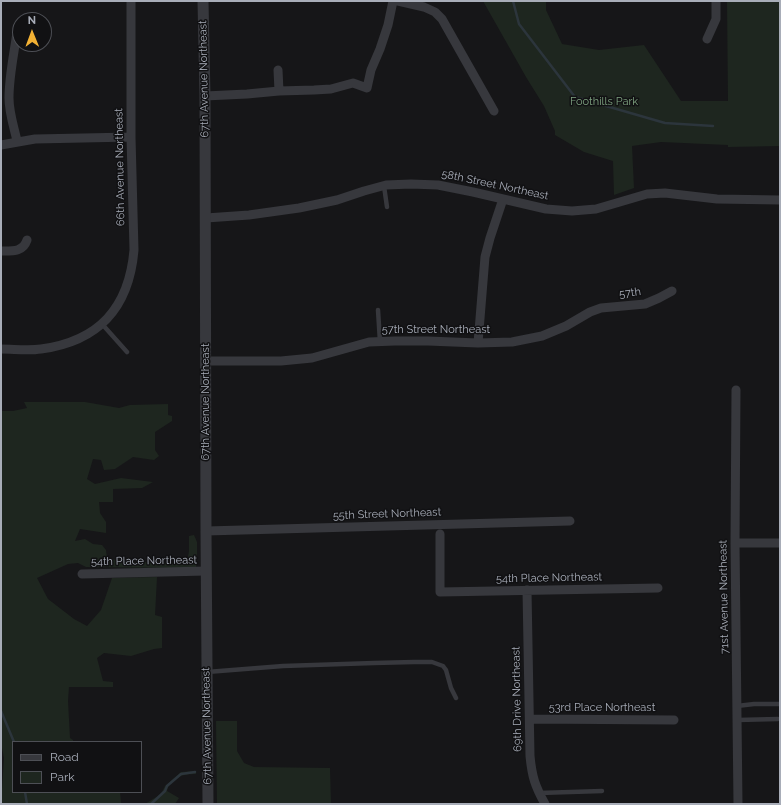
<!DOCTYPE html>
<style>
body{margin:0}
#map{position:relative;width:781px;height:805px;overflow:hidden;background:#161618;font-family:Raleway,sans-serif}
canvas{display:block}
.frame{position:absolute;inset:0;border:2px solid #a8adb8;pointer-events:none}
.legend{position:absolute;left:12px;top:741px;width:130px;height:52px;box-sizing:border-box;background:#111113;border:1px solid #4d4f55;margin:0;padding:5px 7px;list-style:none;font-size:12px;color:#a8adb8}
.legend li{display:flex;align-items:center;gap:8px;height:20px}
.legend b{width:20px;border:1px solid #4d4f55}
.north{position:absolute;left:12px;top:12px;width:40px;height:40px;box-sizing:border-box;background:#111113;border:1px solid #4d4f55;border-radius:50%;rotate:359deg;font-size:11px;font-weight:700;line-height:16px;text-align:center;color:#a8adb8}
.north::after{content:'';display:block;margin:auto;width:14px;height:18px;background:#f2b134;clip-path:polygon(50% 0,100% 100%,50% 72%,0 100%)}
</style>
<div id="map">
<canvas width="781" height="805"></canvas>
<div class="frame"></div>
<ul class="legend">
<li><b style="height:5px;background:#37383d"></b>Road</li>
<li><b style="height:11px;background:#1e261f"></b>Park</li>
</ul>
<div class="north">N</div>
</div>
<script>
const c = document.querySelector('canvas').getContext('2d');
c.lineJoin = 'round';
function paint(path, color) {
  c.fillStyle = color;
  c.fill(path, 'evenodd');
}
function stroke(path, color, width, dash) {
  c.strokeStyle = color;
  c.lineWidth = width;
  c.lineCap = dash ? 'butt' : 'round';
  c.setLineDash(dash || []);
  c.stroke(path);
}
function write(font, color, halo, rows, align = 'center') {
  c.font = font + ' Raleway,sans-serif';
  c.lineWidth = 3;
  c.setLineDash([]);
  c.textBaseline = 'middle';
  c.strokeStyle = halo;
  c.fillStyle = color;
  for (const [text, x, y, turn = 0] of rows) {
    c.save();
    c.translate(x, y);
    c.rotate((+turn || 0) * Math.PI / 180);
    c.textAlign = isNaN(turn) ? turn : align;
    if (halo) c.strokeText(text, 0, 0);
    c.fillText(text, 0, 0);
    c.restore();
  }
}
paint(new Path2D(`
 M483,1H546V10L562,44L599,50L644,45L681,101H728L727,1H780V146L728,147V145L661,142L632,146L634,188L614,195L613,161L584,152L555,135V131L544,106L526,77Z
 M24,402H85L119,408L130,405L168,404V415L172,416V421L155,432V450L159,456L154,460L133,457L115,469L104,470L101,460L93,459L87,479L95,484L121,478L153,482L142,488L113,489V502H99L100,513L106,522V533L80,529L75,541L85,539L93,544L102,545L106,550L107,559L139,562L187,563L189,551V536L194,535L197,542V556L196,568L86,567L78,563L68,564L37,578L48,599L74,619L87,626L101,610L112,578L157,577L155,615L162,617V648L154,649L131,656L104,653L97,658L103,681L113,682V687H69L68,701L70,738L73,740V742H13V792H120L121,803L132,804H1L4,758L1,743V411H13L27,408Z
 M216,721H237V751L244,763L254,767L330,768L331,804H217Z
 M196,771V774C183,774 170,777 167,791L179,798L175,804H145L161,794L165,786L181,772Z`), '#1e261f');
stroke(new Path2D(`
 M513,1L519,24L575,97L665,123L713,126
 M1,711L14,742
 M25,792L27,804
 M151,804L165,791L167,786L181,774L195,772`), '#2c353c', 2.5);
stroke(new Path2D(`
 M384,186L387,207
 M378,310L380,342
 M102,324L127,352
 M207,672L283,666L374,663L414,662H432L443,666L446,670L451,688L456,698
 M737,706L754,704H780
 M737,720L778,719
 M539,793L602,791`), '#37383d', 4.5);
stroke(new Path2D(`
 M398,1L424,7L435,12L442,19L494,111
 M707,39L716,19V1
 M278,70L279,91
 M205,96L247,94L279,91L314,90L331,89L353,83L367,88L371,70L380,49L388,25L393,1
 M17,141C14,127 9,113 9,98C9,76 14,54 17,32
 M1,145L35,139L131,137
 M206,218L249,215L299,208L337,200L364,191L386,185L411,184L438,185L473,192L546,209L572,211L596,209L647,194L665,193L717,199L780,200
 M1,251C13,251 23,252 27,240
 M478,343L485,257L490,238L503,199
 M1,349C14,349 28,351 41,349C99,341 129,308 134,250L131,137V1
 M206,361H281L312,358L369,342L395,341H428L478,343L512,342L542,336L566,326L590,312L601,308L645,304L659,298L672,291
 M736,390L735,543L738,804
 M206,531L570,521
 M440,534V592L658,588
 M735,543H780
 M82,574L206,571
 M527,590L530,756C532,777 535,786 545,804
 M530,719L674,720`), '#37383d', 9);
stroke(new Path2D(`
 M203,1L205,96L206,531L208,804`), '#37383d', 11);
write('11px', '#a8adb8', '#111113', [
 ["67th Avenue Northeast",204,79,-91],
 ["66th Avenue Northeast",120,167,-91],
 ["58th Street Northeast",495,185,12],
 ["57th",630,293,-8],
 ["57th Street Northeast",436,330],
 ["67th Avenue Northeast",206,402,-90],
 ["55th Street Northeast",387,514,-2],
 ["54th Place Northeast",144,561,-1],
 ["54th Place Northeast",549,578,-1],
 ["71st Avenue Northeast",724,597,-91],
 ["69th Drive Northeast",517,699,-91],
 ["53rd Place Northeast",602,708],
 ["67th Avenue Northeast",207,726,-91]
]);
write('11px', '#7fa381', '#111113', [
 ["Foothills Park",604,102]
]);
</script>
